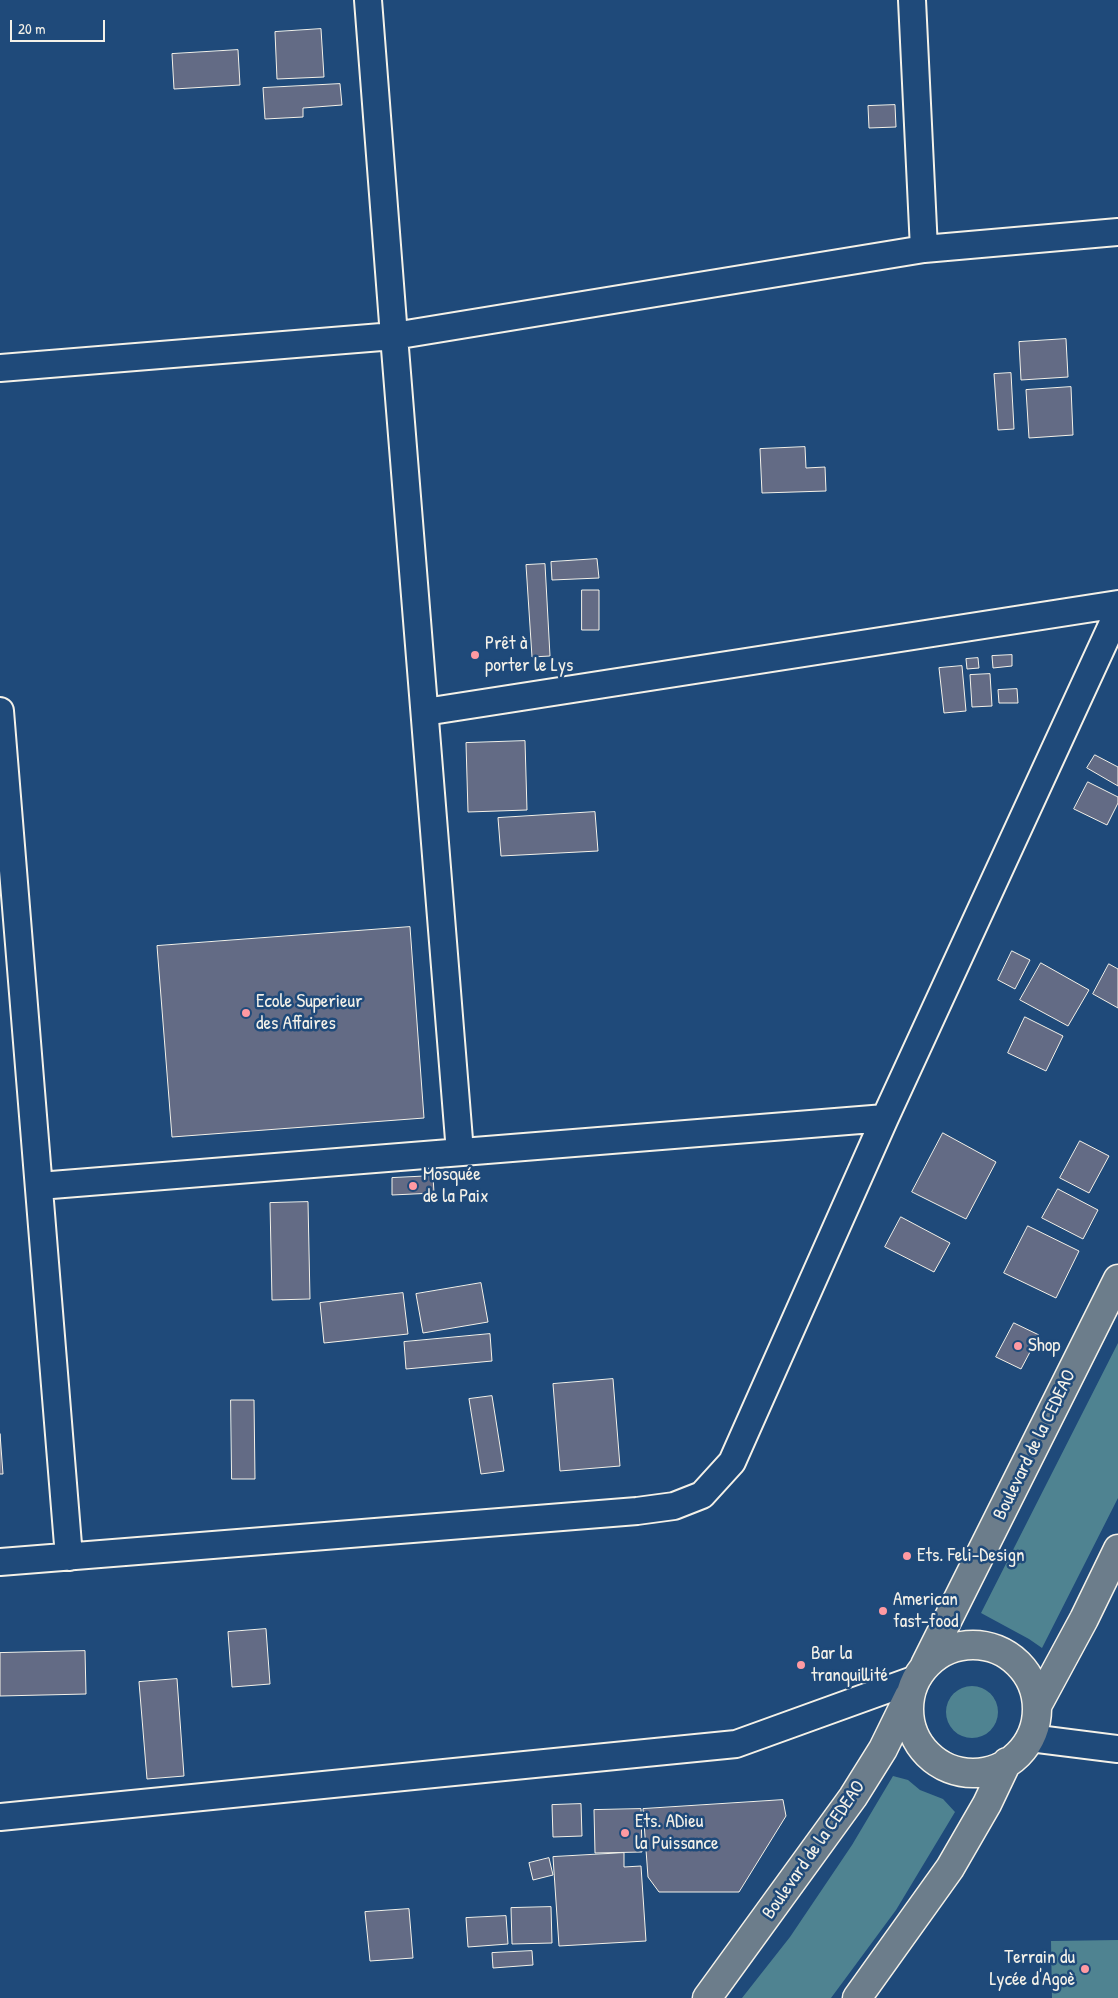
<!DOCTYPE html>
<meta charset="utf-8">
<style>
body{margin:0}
#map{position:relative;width:1118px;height:1998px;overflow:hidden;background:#1f4a7a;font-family:"Patrick Hand",sans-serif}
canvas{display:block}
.scale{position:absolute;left:10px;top:20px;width:95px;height:22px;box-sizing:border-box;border:2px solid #f4f1e8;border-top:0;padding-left:6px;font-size:15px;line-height:18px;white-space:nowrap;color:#f4f1e8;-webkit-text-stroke:4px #1f4a7a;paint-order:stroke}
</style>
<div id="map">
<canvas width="1118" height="1998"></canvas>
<div class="scale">20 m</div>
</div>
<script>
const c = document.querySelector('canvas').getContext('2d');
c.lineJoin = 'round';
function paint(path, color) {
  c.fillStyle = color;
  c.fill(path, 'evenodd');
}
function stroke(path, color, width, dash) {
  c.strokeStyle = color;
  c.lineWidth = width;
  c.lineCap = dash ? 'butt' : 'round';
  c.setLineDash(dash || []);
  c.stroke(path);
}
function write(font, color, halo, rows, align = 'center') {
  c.font = font + ' "Patrick Hand",sans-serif';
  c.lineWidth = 5;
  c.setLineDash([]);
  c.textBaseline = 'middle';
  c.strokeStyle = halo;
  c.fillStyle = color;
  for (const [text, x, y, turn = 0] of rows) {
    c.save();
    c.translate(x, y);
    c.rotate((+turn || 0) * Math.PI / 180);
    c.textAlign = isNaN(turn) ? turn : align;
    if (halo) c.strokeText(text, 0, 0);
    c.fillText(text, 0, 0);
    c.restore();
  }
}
paint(new Path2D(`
 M1118,1343V1498L1042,1648L1029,1639L981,1613Z
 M946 1712a26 26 0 1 1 52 0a26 26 0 1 1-52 0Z
 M893,1776L908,1780L920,1790L943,1799L955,1812L896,1910L831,1998H742L790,1937L852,1845Z
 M1118,1940V1998H1052L1051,1941Z`), '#4f8391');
const building = new Path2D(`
 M321,29L324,77L277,79L275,32Z
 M238,50L240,85L174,89L172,54Z
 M340,84L342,105L303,108V117L265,119L263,88Z
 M895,105L896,127L869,128L868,106Z
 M1066,339L1068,377L1021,380L1019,342Z
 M1011,373L1014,429L998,430L994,374Z
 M1071,387L1073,435L1029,438L1026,390Z
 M805,447L806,468L825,467L826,491L762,493L760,449Z
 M597,559L599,578L552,580L551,562Z
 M545,564L550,656L532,657L526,565Z
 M582,590H599V630H582Z
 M1012,655V666L993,668L992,656Z
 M978,658L979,668L967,669L966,659Z
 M962,666L966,711L944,713L939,668Z
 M990,674L992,706L972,707L970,675Z
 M1017,689L1018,703H999L998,690Z
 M525,741L527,810L468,812L466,743Z
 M1095,755L1118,767V786L1087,768Z
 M1088,782L1118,797V803L1107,825L1074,809Z
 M595,812L598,851L501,856L498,818Z
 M410,927L424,1118L172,1137L157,946Z
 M1012,951L1030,960L1015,989L998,980Z
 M1041,963L1089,990L1068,1026L1020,1000Z
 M1109,964L1118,969V1008L1093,994Z
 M1025,1017L1063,1036L1046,1071L1008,1053Z
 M943,1133L996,1162L966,1219L912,1192Z
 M1080,1141L1109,1156L1089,1193L1060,1178Z
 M433,1176L434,1193L392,1195V1178Z
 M1058,1189L1098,1210L1083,1239L1042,1218Z
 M308,1202L310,1299L272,1300L270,1203Z
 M901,1217L950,1243L934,1272L885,1247Z
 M1028,1226L1079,1251L1056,1298L1004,1273Z
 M481,1283L488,1322L423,1333L416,1294Z
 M403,1293L408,1334L324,1343L320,1303Z
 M1014,1323L1039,1335L1021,1369L996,1357Z
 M490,1334L492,1361L406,1369L404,1342Z
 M613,1379L620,1466L560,1471L553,1384Z
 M492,1396L504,1471L481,1474L469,1399Z
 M231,1400H254L255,1479H232Z
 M0,1434L3,1474H0Z
 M266,1629L270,1684L232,1687L228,1632Z
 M85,1651L86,1694L0,1696V1653Z
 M177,1679L184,1776L147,1779L139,1682Z
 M783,1800L786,1816L739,1892H659L648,1877L643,1809Z
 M581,1804L582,1836L553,1837L552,1805Z
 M641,1809L642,1852L595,1853L594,1810Z
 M624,1853V1867L641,1866L646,1941L559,1946L553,1857Z
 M549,1858L553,1875L533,1880L529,1863Z
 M551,1907L552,1943L512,1944L511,1908Z
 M409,1909L413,1958L370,1961L365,1912Z
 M506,1916L508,1944L468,1947L466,1918Z
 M532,1951L533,1965L493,1968L492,1953Z`);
paint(building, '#636b85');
stroke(building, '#f4f1e8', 1);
const street = new Path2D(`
 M368,0L394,336L460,1152
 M912,0L924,249
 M0,368L394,336L924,249L1118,232
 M0,711L69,1557
 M425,712L1118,604
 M39,1186L885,1118
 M0,1562L637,1511L674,1506L702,1495L732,1462L885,1118L1118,612
 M1030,1738L1118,1749
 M0,1817L736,1744L916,1679`);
const primary = new Path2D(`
 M909 1709a64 64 0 1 1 128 0a64 64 0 1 1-128 0Z
 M925,1665L1118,1279
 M1037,1706L1084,1619L1118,1549
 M707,1998L853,1797L883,1749L909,1696
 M857,1998L950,1868L987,1804L1007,1762`);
stroke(street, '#f4f1e8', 30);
stroke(primary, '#f4f1e8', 31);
stroke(street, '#1f4a7a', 26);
stroke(primary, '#6c7d8b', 28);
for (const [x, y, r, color] of [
 [475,655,5,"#ff9aa2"],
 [246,1013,5,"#ff9aa2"],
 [413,1186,5,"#ff9aa2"],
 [1018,1346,5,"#ff9aa2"],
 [907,1556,5,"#ff9aa2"],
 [883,1611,5,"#ff9aa2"],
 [801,1665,5,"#ff9aa2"],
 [625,1833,5,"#ff9aa2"],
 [1085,1969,5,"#ff9aa2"]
]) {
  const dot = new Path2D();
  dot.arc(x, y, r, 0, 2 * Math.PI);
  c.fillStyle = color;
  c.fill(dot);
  stroke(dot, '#1f4a7a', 2);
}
write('19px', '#f4f1e8', '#1f4a7a', [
 ["Prêt à",485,644],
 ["porter le Lys",485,666],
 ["Ecole Superieur",256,1002],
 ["des Affaires",256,1024],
 ["Mosquée",423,1175],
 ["de la Paix",423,1197],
 ["Shop",1028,1346],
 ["Ets. Feli-Design",917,1556],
 ["American",893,1600],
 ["fast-food",893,1622],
 ["Bar la",811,1654],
 ["tranquillité",811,1676],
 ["Ets. ADieu",635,1822],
 ["la Puissance",635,1844],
 ["Terrain du",1075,1958,"right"],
 ["Lycée d'Agoè",1075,1980,"right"]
], 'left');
write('19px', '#f4f1e8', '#1f4a7a', [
 ["Boulevard de la CEDEAO",1035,1445,-64],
 ["Boulevard de la CEDEAO",814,1850,-55]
]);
</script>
